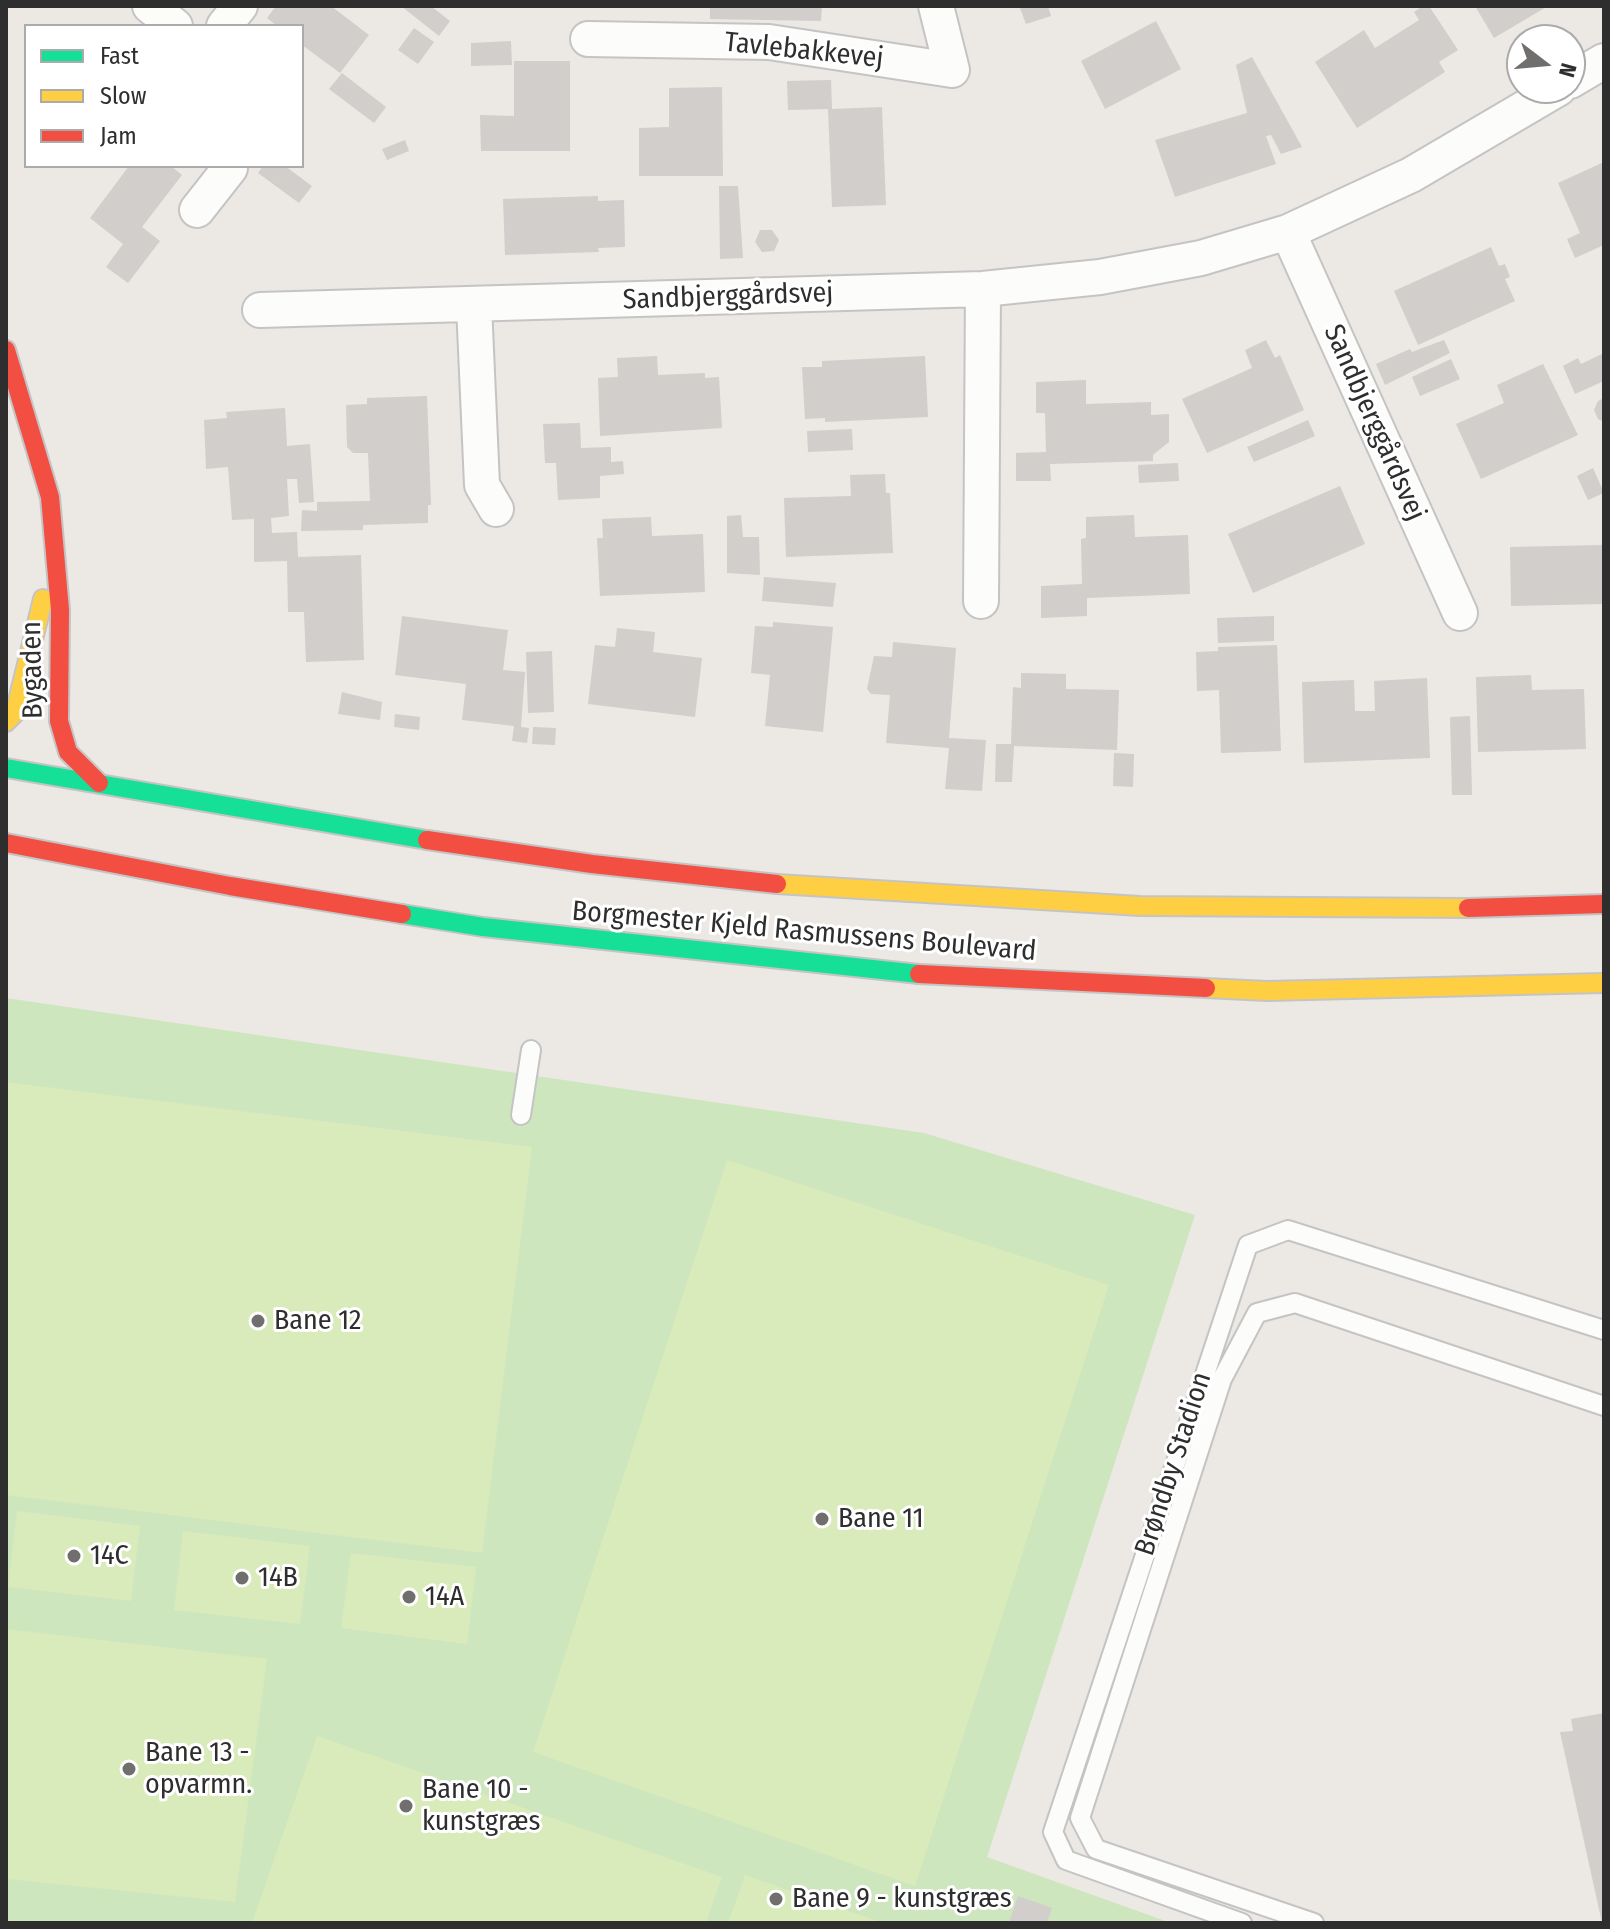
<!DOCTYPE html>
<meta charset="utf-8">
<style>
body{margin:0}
#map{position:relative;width:1610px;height:1929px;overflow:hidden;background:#ece8e4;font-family:"Fira Sans Condensed",sans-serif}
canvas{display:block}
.frame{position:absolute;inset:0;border:8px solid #2e2e2e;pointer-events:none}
.legend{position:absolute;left:24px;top:24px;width:280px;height:144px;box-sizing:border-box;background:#fff;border:2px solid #ababab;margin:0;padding:10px 14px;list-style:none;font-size:24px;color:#2e2e2e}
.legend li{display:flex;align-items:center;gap:16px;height:40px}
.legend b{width:40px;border:2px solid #ababab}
.north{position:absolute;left:1506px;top:24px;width:80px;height:80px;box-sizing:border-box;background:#fff;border:2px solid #ababab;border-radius:50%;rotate:106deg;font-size:22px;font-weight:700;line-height:32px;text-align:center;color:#2e2e2e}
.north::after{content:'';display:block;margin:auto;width:28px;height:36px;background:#706f6e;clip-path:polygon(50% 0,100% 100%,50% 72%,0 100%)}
</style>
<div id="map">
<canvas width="1610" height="1929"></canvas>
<div class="frame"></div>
<ul class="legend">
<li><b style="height:10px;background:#16e098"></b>Fast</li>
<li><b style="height:10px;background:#ffcf43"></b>Slow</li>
<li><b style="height:10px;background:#f24e42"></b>Jam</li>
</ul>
<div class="north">N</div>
</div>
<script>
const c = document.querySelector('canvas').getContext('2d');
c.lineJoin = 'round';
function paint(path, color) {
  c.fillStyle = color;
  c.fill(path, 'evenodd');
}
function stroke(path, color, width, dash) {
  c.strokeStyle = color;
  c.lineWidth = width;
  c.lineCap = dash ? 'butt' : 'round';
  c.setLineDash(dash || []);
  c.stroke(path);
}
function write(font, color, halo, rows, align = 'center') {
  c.font = font + ' "Fira Sans Condensed",sans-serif';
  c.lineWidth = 6;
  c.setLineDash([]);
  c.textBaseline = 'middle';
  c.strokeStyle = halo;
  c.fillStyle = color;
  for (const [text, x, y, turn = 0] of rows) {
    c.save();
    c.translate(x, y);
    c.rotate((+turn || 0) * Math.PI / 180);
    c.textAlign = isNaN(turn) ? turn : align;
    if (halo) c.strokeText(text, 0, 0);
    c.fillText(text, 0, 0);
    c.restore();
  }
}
paint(new Path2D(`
 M6,998L924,1133L1195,1215L987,1857L1171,1923H6Z`), '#cee6be');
paint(new Path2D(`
 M6,1082L532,1147L482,1553L6,1495Z
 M727,1160L1109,1285L915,1886L533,1752Z
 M17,1511L140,1526L131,1601L8,1587Z
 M183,1531L310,1546L300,1624L174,1610Z
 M351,1553L476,1567L467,1644L341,1628Z
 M6,1629L267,1659L235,1902L6,1879Z
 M317,1736L722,1877L706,1923H252Z
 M745,1875L883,1923H728Z`), '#d9eabb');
paint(new Path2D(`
 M276,6H331L369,35L340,73L302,45V26H277L267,18Z
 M401,6H431L450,21L439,36Z
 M710,6H822L821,21L710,19Z
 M1027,6H1048L1051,16L1026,24L1020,8Z
 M1423,6H1429L1458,50L1439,62L1445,72L1357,128L1315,62L1364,30L1375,48L1419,20L1414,12Z
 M1475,6H1548L1494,38Z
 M1156,21L1181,69L1105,109L1081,61Z
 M414,28L434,42L418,64L398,50Z
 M511,41L512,65L471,66V43Z
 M1252,57L1302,147L1281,154L1271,135L1266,136L1276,164L1175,197L1155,140L1247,113L1236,65Z
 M514,61H570V151H481L480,115L514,116Z
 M342,73L386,107L374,123L329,89Z
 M831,80L832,109L882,107L886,205L832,207L828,109L788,110L787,81Z
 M722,87L723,176H639V128L669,127V88Z
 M405,140L409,151L387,160L382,149Z
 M1604,162V245L1575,258L1567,239L1580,233L1558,183Z
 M129,166H171L182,175L142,227L160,241L128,283L106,267L123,244L90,218Z
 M263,166H285L312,186L299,203L258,173Z
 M719,186H738L743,258L720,259Z
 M598,196V201L624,200L625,247L598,248L599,252L505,255L503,199Z
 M760,230H772L779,240L774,251L762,252L755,242Z
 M1491,247L1499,266L1505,264L1510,277L1505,279L1515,301L1418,345L1394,291Z
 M1266,340L1275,358L1280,355L1304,410L1207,453L1182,399L1252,368L1245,350Z
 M1444,340L1450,353L1385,385L1376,364L1410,349L1412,352Z
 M1604,353V381L1575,394L1563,366L1578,358L1581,364Z
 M657,356L658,375L705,373V378L719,377L722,428L600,436L598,378L618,377L617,358Z
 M925,356L928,417L825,422V418L805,419L802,367H822V361Z
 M1451,359L1460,379L1420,396L1412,377Z
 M1543,364L1578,435L1481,479L1456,424L1504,403L1497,385Z
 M1086,380V404L1151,402V415L1169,414V442L1153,455V461L1050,464L1051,481H1016V453L1046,452L1045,413H1036V382Z
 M427,396L431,505H428V523L363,525V530L301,531L302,510L317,511V502L370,501L368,453H353L347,447L346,405L367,404V398Z
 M1604,398V422L1598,419L1594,410L1598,401Z
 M285,408L287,446L310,444L314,502L299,503L297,479H287L289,516L271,518L272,533L297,532L298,557L361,555L364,660L306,662L304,612H288L287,561L254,562V519L232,520L228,467L206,469L204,420L227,418L226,412Z
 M1308,420L1315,436L1254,462L1247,447Z
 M580,423L581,448L611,447V462L623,461L624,474L600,476V498L558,500L556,463H545L543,424Z
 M852,429L853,450L808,452L807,431Z
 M1178,463L1179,481L1139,483L1138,465Z
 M1593,468L1604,493L1588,500L1577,476Z
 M885,474L886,493H890L893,553L786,557L784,498L851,496L850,475Z
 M1340,486L1365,544L1253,593L1228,534Z
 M741,515L743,537H759L760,575L727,573V516Z
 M1134,515L1135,537L1188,535L1190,594L1087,598V616L1041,618V586L1082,584L1081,539L1086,538V517Z
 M651,517L652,536L703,534L705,592L600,596L597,538H603L602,519Z
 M1604,545V604L1511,606L1510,547Z
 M764,577L836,583L833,607L762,601Z
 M402,616L508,630L503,670L525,672L521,727L529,728L527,743L512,741L514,726L462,720L466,684L395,675Z
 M1274,616V641L1218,643L1217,618Z
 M773,622L833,627L823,732L765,726L770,675L751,673L755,626L773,627Z
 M617,628L655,632L653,652L702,658L695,717L588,704L595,645L615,647Z
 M893,642L956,648L949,738L986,740L982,791L945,789L949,748L886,743L890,695L871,694L867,689L874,656L892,657Z
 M1277,645L1281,751L1221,753L1219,690L1197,691L1196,652L1218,651V647Z
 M552,651L554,712L528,713L526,652Z
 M1021,673L1066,674V689L1119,690L1117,750L1014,746L1012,782H995L996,744H1011L1013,687L1021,688Z
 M1531,675L1532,690L1584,689L1586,749L1478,752L1476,677Z
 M1427,678L1430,758L1304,763L1302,682L1354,680L1355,711H1375L1374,681Z
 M342,692L382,702L380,720L338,714Z
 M395,714L420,717L419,730L394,727Z
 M1470,716L1472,795H1452L1450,717Z
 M533,727L556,728L555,745L532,744Z
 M1114,753L1134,754L1133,787L1113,786Z
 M1604,1713V1923H1602L1560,1732L1573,1731L1571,1719Z
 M1018,1896L1052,1908L1047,1923H1009Z`), '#d1cecb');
const lane = new Path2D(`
 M521,1115L531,1050
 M1242,1923L1066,1860L1053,1832L1248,1245L1288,1230L1604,1330
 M1314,1923L1096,1849L1080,1818L1222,1379L1257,1313L1295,1303L1604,1406`);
const street = new Path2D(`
 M150,6L175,26
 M224,26L240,6
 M588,39L769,42L952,70L936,6
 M1570,81L1604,61
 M197,210L230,168L226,166
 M1288,232L1460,613
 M474,305L482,485L496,509
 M260,310L983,289L1100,277L1201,258L1288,232L1411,175L1559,88
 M981,601L983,289`);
const fast = new Path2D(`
 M6,768L427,840
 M402,914L483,927L919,974`);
const slow = new Path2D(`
 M6,722L15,713L43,599
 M777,884L1140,906L1468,908
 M1206,988L1267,991L1604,983`);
const jam = new Path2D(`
 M6,350L50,497L60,610L59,721L68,752L99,783
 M427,840L592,864L777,884
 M6,843L230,886L402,914
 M1468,908L1604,904
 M919,974L1206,988`);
stroke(lane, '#c5c4c5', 22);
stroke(street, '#c5c4c5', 38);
stroke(fast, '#c5c4c5', 22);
stroke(slow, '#c5c4c5', 22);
stroke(jam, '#c5c4c5', 22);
stroke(lane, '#fcfcfb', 18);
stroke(street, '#fcfcfb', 34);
stroke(fast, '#16e098', 18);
stroke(slow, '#ffcf43', 18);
stroke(jam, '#f24e42', 18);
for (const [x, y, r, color] of [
 [258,1321,8,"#706f6e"],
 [822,1519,8,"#706f6e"],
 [74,1556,8,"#706f6e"],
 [242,1578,8,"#706f6e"],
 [409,1597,8,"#706f6e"],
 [129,1769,8,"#706f6e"],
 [406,1806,8,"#706f6e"],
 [776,1899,8,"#706f6e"]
]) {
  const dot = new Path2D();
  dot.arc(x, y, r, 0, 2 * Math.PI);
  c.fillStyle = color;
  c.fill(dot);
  stroke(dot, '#fff', 3);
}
write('28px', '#2e2e2e', '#fff', [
 ["Tavlebakkevej",804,51,6],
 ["Sandbjerggårdsvej",728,297,-2],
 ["Sandbjerggårdsvej",1374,423,66],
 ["Bygaden",33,670,-91],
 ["Borgmester Kjeld Rasmussens Boulevard",804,932,5],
 ["Brøndby Stadion",1174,1464,-72]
]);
write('28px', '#2e2e2e', '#fff', [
 ["Bane 12",274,1321],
 ["Bane 11",838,1519],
 ["14C",90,1556],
 ["14B",258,1578],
 ["14A",425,1597],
 ["Bane 13 -",145,1753],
 ["opvarmn.",145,1785],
 ["Bane 10 -",422,1790],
 ["kunstgræs",422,1822],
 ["Bane 9 - kunstgræs",792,1899]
], 'left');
</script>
